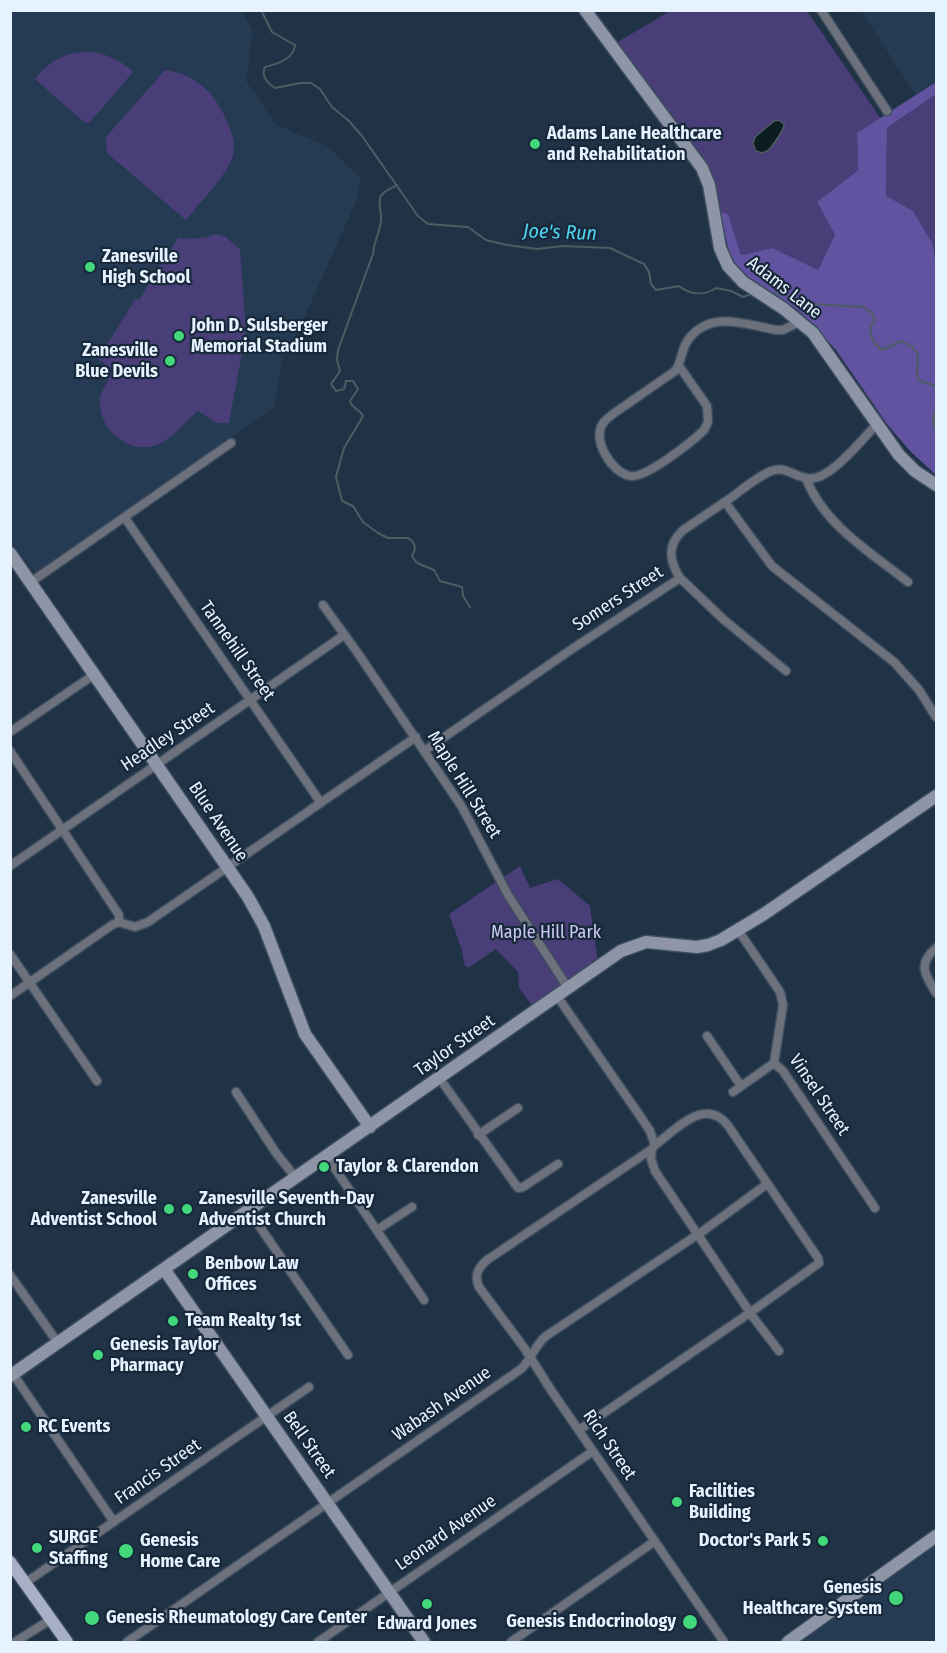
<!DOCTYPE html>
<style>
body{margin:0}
#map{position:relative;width:947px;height:1653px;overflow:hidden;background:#203245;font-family:"Fira Sans Condensed",sans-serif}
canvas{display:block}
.frame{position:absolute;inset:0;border:12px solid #e6f2fe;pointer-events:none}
</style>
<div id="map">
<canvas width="947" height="1653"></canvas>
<div class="frame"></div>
</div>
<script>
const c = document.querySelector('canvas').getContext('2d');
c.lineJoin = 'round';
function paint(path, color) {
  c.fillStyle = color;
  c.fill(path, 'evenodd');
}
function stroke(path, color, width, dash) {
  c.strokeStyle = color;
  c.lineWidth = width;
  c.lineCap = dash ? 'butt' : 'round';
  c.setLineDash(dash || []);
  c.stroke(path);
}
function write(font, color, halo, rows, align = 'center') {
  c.font = font + ' "Fira Sans Condensed",sans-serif';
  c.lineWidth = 4.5;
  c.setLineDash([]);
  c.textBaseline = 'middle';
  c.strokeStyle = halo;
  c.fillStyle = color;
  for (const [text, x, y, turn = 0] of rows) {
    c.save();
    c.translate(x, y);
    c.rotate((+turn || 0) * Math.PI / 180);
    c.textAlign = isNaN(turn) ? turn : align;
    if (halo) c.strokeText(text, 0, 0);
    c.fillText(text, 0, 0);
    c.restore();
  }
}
paint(new Path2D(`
 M11,11H241L253,32L246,81L276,125L327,146L360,177L358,197L297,334L285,349L274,407L47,568L35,573L11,541Z
 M861,11H936V81L916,95Z
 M936,1541V1642H794Z`), '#253b54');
paint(new Path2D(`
 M670,11H807L881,119L857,133L858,170L817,202L835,235L818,270L773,248L741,255L728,214L719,211L714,184L616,43Z
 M82,52C102,51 118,58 133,72L90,122L85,123L35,79C47,63 62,54 82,52Z
 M165,70C197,74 217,95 228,124C232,134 236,145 233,156C226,177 200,202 186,220L107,153L106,137Z
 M936,94V265L933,245L886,196L887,128Z
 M215,234L224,236L240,249L246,331L229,423H217L198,411C185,422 174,437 159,444C130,457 97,429 100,399C102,387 110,380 112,369L98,359L136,298L139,300L178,238C189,239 206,239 215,234Z
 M520,866L530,888L558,879L590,906L598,963L534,1008L519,988L518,972L496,949L468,968L464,964L462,950L449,914Z`), '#493e77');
paint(new Path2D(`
 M936,82V94L887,128L886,196L913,211L933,245L936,265V475L910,451L887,424L836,350L798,310L747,279L731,259L719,211L728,214L741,255L773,248L818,270L835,235L817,202L858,170L857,133Z`), '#6253a0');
const water = new Path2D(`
 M778,120L784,124C785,130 773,144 769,150L762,153L756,151L753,144L755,137L774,121Z`);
paint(water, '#0c1d20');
stroke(water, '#4d5d63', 1.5);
stroke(new Path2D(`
 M261,10L272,32L295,45C294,59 277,64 265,67C261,76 267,83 275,88L300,83H311L320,89L332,107L349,121L362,136L418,216L428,224L468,227L486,240L507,245L537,249L562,246L610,248L644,264L649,272L651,284L656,290L679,286C690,295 704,296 716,288L731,291L743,297L751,294
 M397,185C391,189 384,190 381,196C377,203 382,213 381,220C380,233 374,240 373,254L338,350L337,360L340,371L331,384L336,391L344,389L346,381H353L358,389L350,401C352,409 360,409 363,416L344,448L336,477L342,501L353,506L363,522L378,533L388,538H408L411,540L414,544L415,549L412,556L417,563L434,570L440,581L462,587L463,596L470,607
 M766,292L785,295L813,304L864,307L872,313L875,321L870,327C870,337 873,344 882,350L902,341L912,347L918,354L917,376L920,381L936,386
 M936,412C932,417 932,425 936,430`), '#4d5d63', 2);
const street = new Path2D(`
 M821,10L887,111
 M679,366L707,406L708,422L704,430C692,442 646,478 631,476C612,474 590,438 604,422C610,415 619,410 626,405C642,394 659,382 675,371C682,362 681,350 688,340C710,310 745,324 776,330H783L801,321
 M806,478C823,524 871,553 908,582
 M725,502L772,566L894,662L919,690L936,717
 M125,518L321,803
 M680,578L723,619L786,671
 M31,582L231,443
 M323,605L357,652L462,807L508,895L568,988
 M10,732L95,674
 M10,751L119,915V922
 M424,751L572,649L680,578C669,560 667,546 682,531C699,519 716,508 732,497C744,488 757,477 771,471C785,466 792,475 806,478C828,484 862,439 877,424
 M10,866L344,635
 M738,930L780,992L783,1005L774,1063L783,1071L875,1208
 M936,948C917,964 925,975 936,993
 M10,954L97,1081
 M10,996L112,925L119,922L135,927L148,922L416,737
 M557,996L640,1116L650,1131L655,1145
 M707,1036L741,1086
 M440,1079L518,1188L523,1187L558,1164
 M236,1092L276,1153L296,1178
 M733,1092L774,1063
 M478,1135L518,1108
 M652,1149L651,1159L655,1171L753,1317L779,1351
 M327,1157L424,1300
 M249,1211L348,1355
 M377,1230L412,1207
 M10,1275L58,1343
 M11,1371L114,1522
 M579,1430L751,1312L819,1263L818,1258L729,1127C706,1095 677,1129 655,1145L652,1149L487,1260C478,1268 474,1275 479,1287L525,1349L551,1390L724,1642
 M25,1583L309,1387
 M15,1642L50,1620
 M127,1642L521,1369C532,1359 534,1346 546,1336L703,1231L767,1184
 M318,1642L593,1451
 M511,1642L655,1541`);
const secondary = new Path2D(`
 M585,10L702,168L709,185L720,248L728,266L743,282L784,309L813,333L899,455L915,471L936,485
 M10,553L248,897L264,926L305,1034L370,1127
 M164,1269L424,1642
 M10,1376L621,951L646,942L697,947L708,945L721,940L764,914L936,796
 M788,1642L936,1536`);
const primary = new Path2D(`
 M10,1562L67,1642`);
stroke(street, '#3c4d5f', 11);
stroke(secondary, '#3c4d5f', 15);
stroke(primary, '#3c4d5f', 15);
stroke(street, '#6d717c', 8);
stroke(secondary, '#8e95a7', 12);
stroke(primary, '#a8b0c8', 12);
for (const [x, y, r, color] of [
 [535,144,6,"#42d77b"],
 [90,267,6,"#42d77b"],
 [179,336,6,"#42d77b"],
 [170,361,6,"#42d77b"],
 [324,1167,6,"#42d77b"],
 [169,1209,6,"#42d77b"],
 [187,1209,6,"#42d77b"],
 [193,1274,6,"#42d77b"],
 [173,1321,6,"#42d77b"],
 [98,1355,6,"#42d77b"],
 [26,1427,6,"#42d77b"],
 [677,1502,6,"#42d77b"],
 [823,1541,6,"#42d77b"],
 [37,1548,6,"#42d77b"],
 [126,1551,8,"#42d77b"],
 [896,1598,8,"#42d77b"],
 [427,1604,6,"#42d77b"],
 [92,1618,8,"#42d77b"],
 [690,1622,8,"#42d77b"]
]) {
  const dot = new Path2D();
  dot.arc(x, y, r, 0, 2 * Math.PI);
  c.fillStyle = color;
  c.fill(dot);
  stroke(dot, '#17283a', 2);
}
write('bold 18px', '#e6f2fe', '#17283a', [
 ["Adams Lane Healthcare",547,134],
 ["and Rehabilitation",547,155],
 ["Zanesville",102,257],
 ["High School",102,278],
 ["John D. Sulsberger",191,326],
 ["Memorial Stadium",191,347],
 ["Zanesville",158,351,"right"],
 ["Blue Devils",158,372,"right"],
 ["Taylor & Clarendon",336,1167],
 ["Zanesville",157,1199,"right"],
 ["Adventist School",157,1220,"right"],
 ["Zanesville Seventh-Day",199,1199],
 ["Adventist Church",199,1220],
 ["Benbow Law",205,1264],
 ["Offices",205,1285],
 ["Team Realty 1st",185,1321],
 ["Genesis Taylor",110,1345],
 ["Pharmacy",110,1366],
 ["RC Events",38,1427],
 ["Facilities",689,1492],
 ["Building",689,1513],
 ["SURGE",49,1538],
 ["Staffing",49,1559],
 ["Genesis",140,1541],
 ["Home Care",140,1562],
 ["Doctor's Park 5",811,1541,"right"],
 ["Genesis",882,1588,"right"],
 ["Healthcare System",882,1609,"right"],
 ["Genesis Rheumatology Care Center",106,1618],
 ["Genesis Endocrinology",676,1622,"right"],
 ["Edward Jones",427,1624,"center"]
], 'left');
write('18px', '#e6f2fe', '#17283a', [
 ["Adams Lane",784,288,38],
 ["Somers Street",618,599,-33],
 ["Tannehill Street",237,651,55],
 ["Headley Street",168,737,-34],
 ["Maple Hill Street",464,785,58],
 ["Blue Avenue",218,822,56],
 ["Taylor Street",455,1046,-35],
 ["Vinsel Street",819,1095,56],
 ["Wabash Avenue",442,1404,-35],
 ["Bell Street",309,1445,55],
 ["Rich Street",609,1445,56],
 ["Francis Street",158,1472,-35],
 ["Leonard Avenue",446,1533,-35]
]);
write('18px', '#cec9f4', '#17283a', [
 ["Maple Hill Park",546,933]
]);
write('italic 20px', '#4fd6ee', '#17283a', [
 ["Joe's Run",560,233,2]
]);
</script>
